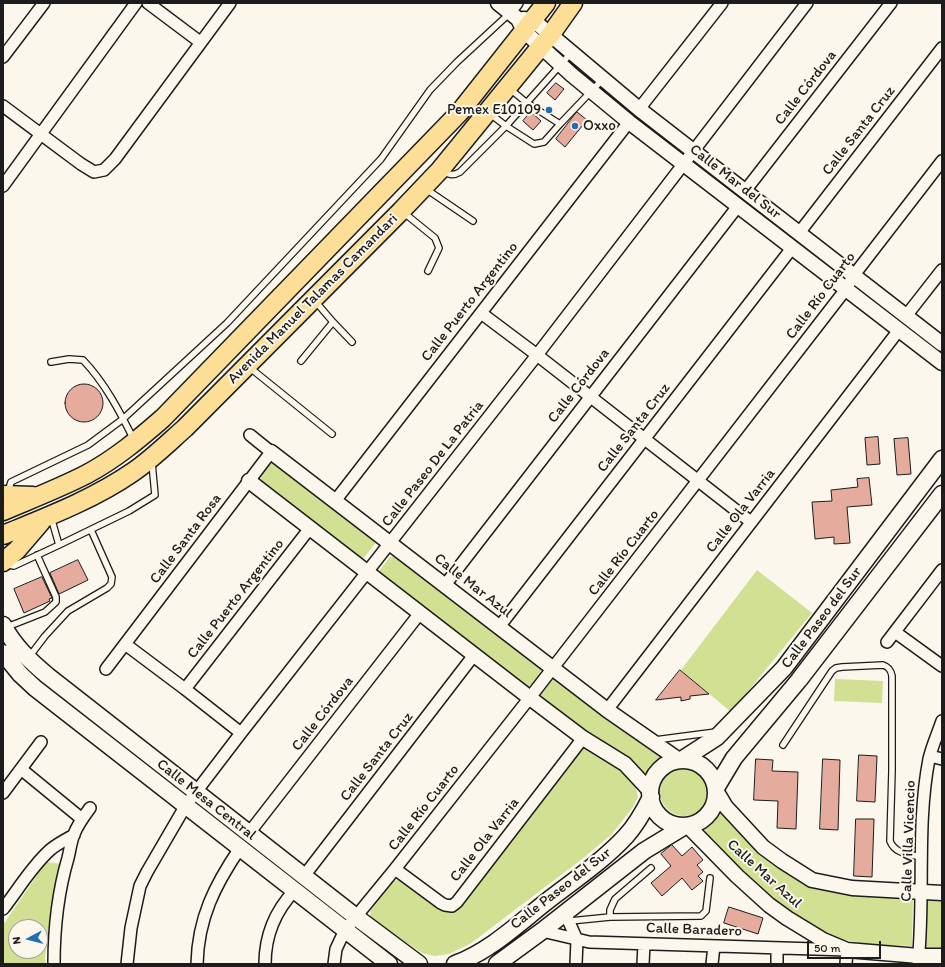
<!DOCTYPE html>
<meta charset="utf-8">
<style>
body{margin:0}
#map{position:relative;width:945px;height:967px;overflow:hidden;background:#fbf7ec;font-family:Itim,sans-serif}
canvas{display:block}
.frame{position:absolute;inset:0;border:4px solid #1c1c1c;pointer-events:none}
.north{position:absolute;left:8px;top:919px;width:40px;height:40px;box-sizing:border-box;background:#fbf7ec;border:1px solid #a29f99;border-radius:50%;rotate:263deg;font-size:11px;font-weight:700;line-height:16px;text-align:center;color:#1c1c1c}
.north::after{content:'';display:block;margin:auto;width:14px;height:18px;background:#1f6fb2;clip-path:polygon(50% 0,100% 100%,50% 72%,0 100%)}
.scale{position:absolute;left:807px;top:941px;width:74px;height:18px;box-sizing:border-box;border:2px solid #1c1c1c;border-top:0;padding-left:5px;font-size:12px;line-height:14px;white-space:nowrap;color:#1c1c1c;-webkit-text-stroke:3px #fbf7ec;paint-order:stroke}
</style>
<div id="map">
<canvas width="945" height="967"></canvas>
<div class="frame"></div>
<div class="north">N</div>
<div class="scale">50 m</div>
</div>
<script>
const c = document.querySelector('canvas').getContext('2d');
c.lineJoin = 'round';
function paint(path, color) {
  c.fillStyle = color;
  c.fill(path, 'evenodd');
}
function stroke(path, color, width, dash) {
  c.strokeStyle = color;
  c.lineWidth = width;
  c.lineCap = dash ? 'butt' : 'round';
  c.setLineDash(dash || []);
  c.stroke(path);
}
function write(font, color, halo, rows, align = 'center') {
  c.font = font + ' Itim,sans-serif';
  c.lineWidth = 4;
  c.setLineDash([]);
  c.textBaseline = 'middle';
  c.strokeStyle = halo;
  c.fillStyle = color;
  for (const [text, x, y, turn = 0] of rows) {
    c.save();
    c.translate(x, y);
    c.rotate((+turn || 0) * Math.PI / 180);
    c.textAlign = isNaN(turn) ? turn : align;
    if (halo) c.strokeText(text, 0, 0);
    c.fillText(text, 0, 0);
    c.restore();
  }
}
paint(new Path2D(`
 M276,461L377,541L362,560L260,483C260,473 266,463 276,461Z
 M395,556L400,557L542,668C540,675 534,684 527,688L381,577L379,571L390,557Z
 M757,570L812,613L731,712L681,670Z
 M553,675L669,760L659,764L646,780L608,748L539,697Z
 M835,679L883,681L882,703L834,701Z
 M583,746L596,750L613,760L635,784L638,797L633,807L612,834L582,859L470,944L449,954L434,956L422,953L374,921L370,916L371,910L393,881L404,879L445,910Z
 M660 792a24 24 0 1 1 48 0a24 24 0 1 1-48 0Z
 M720,806L780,866L913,896L912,946L867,944L836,938L817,929L783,909L746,880L715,841L698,830C709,824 715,818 720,806Z
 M46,862L62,864L50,920L45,958L46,964H3V925ZM16,927H40V951H16Z
 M927,898H942V949L925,948Z`), '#d1e093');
const building = new Path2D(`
 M556,83L564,89L555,100L547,93Z
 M531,112L541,121L533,130L523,121Z
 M577,112L587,120L565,147L556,139Z
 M65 403a19 19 0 1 1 38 0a19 19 0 1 1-38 0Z
 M878,437L880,464L867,465L865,438Z
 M908,438L911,474L897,475L894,439Z
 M869,478L872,505L847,507L850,543L834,544V537L815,539L812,502L832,501L831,490L858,487L857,479Z
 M78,560L88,580L59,594L50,573Z
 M42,577L52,598L49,599L50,601L24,613L14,589Z
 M680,670L709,694L690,696V699L681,701V697L656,700Z
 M859,755L877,756L875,802L857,801Z
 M756,759L773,760L772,771L798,772L796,829L777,828L778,801L754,800Z
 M823,759L840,760L838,830L820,829Z
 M856,819H874L872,877L854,876Z
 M672,845L682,856L692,847L703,860L697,865L703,872L698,876L703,881L692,890L682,878L662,896L651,883L671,866L661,854Z
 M729,907L763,918L758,934L724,923Z`);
paint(building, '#e5ac9e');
stroke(building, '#1c1c1c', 1);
const service = new Path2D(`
 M489,113L506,126L534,144L544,142L560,124L527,103L510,89
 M560,124L602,80
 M443,171C449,175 453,176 460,172L506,126L571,53
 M426,189L473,221
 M403,212L435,238L439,248L428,271
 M333,322L352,342
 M301,361L333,322L315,301
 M51,362L69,359L83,360C105,383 120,412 134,440
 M249,367L332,434
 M8,492L11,482L88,445L123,419L227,323L381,159L430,90L457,62L510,13
 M51,517L59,545L129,511L155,495L152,463
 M5,564L14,566L59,545
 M7,627L45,612L56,602V597L37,555
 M29,657L45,636L68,611L107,588L111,584L112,577L91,530
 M655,740L716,732
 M783,745L832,671L836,668L842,667L883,665C889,667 891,670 892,676V771L890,841C895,854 909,854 921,857
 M610,917V910L615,899L651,868
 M570,921L610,917L701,916L706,911L710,878`);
const minor = new Path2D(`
 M148,3L200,42
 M510,12L517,3
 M3,57L44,3
 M3,106L81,164L94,172L104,170L115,159L230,3
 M639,109L722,3
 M3,186L136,3
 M745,191L891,3
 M799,233L942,48
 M481,313L537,355L751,522
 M906,316L942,270
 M335,501L629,122
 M445,585L738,206
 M499,627L792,248
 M895,632L942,666
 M887,642L942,570
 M125,644L185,689L241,733
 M106,669L271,452L250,435
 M185,689L310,528
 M607,710L899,330
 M930,756L942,759
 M21,769L82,819
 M3,793L41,742
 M249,833L420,613
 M395,869L441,903L445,905L452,906L457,902L583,738
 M304,876L474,655
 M3,909C18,890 31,867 50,850C57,844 65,840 74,835
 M565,913L577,940L576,964
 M542,931L589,942L847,950L846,964
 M54,964C54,929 58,892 68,858C70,850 71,841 74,834C78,824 84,816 90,808
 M127,964L131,928L140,886L147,872L186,805L241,733L537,355L807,3
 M197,964C198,918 215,885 240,848
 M265,964C265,935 275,911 295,890
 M334,964L336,949L345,930L395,869L535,691L846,289L854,275L942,161
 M643,964L644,944
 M712,964L714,946
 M777,964V948
 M918,964C925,896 916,826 929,759C932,746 938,733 942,721`);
const tertiary = new Path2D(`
 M498,3L518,19L524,31L572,75L629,122L942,363
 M523,19L533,20L639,109L942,344
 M271,452L607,710L679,760
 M249,481L530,698L583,738L625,764L651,792
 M717,792L726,807L763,847L782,861L812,880L852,888L942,893
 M688,826L737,876L769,905L787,918L823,940L847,950L919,956H942`);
const secondary = new Path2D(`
 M3,625C14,646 30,661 48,676L356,917L419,964
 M3,653L20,674L35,688L389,964
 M683,759L717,737L784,668L942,459
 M650 793a33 33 0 1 1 66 0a33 33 0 1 1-66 0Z
 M716,788L734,758L799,680L942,494
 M455,964C490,951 518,924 546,902C573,881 603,861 626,836C637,824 644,811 651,797
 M497,964L542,931L644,851L685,826`);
const primary = new Path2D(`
 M3,495L33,496
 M3,511C31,499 60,488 87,474C115,459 139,439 163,418L459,113L546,3
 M3,535C47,517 94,499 133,472C152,459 168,443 185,428L401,211L440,170L551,34L573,3
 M3,562L17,550L41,522`);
stroke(service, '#1c1c1c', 8);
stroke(minor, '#1c1c1c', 14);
stroke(tertiary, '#1c1c1c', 17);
stroke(secondary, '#1c1c1c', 19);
stroke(primary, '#1c1c1c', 21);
stroke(service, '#fbf7ec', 5.5);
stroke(minor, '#fbf7ec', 11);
stroke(tertiary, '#fbf7ec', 14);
stroke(secondary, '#fbf7ec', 16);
stroke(primary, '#fdde96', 18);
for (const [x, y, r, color] of [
 [549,110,4,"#1f6fb2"],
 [575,126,4,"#1f6fb2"]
]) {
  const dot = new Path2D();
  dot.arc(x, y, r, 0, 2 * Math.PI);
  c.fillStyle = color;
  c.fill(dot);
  stroke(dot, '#fbf7ec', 1.5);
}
write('15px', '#1c1c1c', '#fbf7ec', [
 ["Calle Córdova",806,88,-52],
 ["Calle Santa Cruz",859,131,-52],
 ["Calle Mar del Sur",735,182,38],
 ["Calle Río Cuarto",821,296,-53],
 ["Avenida Manuel Talamas Camandari",313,299,-45],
 ["Calle Puerto Argentino",470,302,-52],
 ["Calle Córdova",579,386,-52],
 ["Calle Santa Cruz",634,428,-52],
 ["Calle Paseo De La Patria",433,464,-52],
 ["Calle Ola Varria",741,511,-52],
 ["Calle Santa Rosa",186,539,-53],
 ["Calle Río Cuarto",624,553,-52],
 ["Calle Mar Azul",473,586,38],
 ["Calle Puerto Argentino",236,599,-52],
 ["Calle Paseo del Sur",822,618,-53],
 ["Calle Córdova",323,714,-52],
 ["Calle Santa Cruz",377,757,-52],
 ["Calle Mesa Central",206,800,38],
 ["Calle Río Cuarto",424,808,-52],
 ["Calle Ola Varria",485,840,-52],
 ["Calle Villa Vicencio",909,841,-88],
 ["Calle Mar Azul",764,874,42],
 ["Calle Paseo del Sur",561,889,-38],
 ["Calle Baradero",694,930,2]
]);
write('15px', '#1c1c1c', '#fbf7ec', [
 ["Pemex E10109",541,110],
 ["Oxxo",583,126,"left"]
], 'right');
</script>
